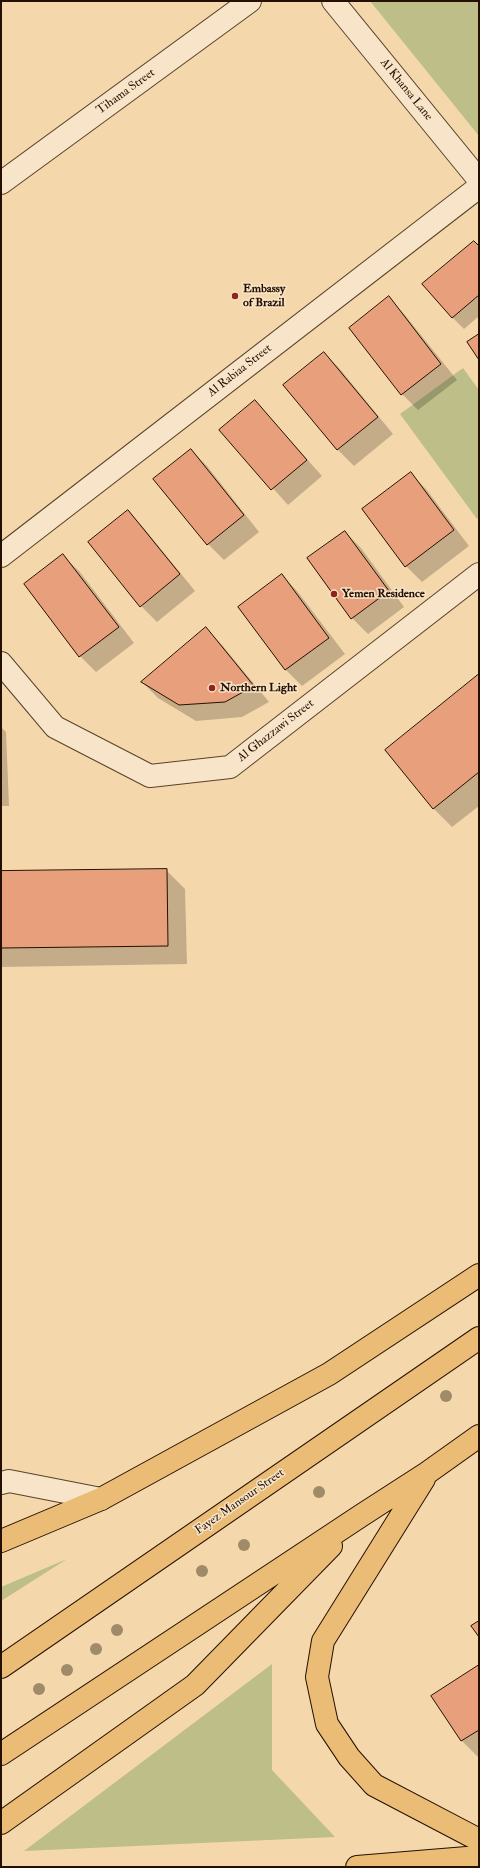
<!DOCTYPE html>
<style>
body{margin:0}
#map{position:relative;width:480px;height:1868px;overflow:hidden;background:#f5d7ac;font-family:"IM FELL Double Pica",serif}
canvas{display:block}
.frame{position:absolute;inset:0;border:2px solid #251000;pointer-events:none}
</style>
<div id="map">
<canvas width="480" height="1868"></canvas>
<div class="frame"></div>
</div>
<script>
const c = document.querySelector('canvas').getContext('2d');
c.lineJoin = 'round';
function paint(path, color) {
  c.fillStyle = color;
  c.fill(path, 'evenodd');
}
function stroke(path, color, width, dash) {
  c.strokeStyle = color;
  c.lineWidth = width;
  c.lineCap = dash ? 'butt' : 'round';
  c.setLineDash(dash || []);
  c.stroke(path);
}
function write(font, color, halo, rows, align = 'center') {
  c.font = font + ' "IM FELL Double Pica",serif';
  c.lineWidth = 3;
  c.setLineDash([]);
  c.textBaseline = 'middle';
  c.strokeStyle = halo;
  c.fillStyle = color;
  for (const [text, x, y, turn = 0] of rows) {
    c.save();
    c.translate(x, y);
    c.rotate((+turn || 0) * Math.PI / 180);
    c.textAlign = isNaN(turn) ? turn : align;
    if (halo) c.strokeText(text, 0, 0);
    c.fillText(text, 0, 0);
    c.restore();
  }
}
paint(new Path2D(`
 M370,1H479V136Z
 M463,368L479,390V517L477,519L400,414Z
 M67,1559L1,1601V1587Z
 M272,1664V1770L335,1837L24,1851Z`), '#bdbe88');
paint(new Path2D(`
 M479,247V316L464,329L452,317Z
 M389,298L404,314L457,380L418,410L402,394Z
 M324,353L340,369L393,434L354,466L338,450L285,385Z
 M255,401L322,476L288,505L221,430Z
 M191,450L207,466L259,532L224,560L208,544L155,479Z
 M410,473L426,489L469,546L422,582L406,566Z
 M128,511L143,527L195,591L157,622L141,606Z
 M345,532L361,548L404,607L368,634L352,618Z
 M63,556L79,571L134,643L96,672L80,656Z
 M282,575L297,591L345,654L302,686L286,670L239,607Z
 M206,629L222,645L269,702L242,717L196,721L158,698L142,682Z
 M479,675V806L452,827L433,808Z
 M1,727L6,732L9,806H1Z
 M166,870L185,889L187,964L1,967V872Z
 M479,1666V1758L462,1741L433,1696Z`), '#0003');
const building = new Path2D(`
 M474,241L479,246V295L452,318L422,284Z
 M389,296L441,364L401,395L349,328Z
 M479,334V360L467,342Z
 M324,352L378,417L337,450L283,385Z
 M255,400L307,460L271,490L219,430Z
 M191,449L244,515L207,545L153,479Z
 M411,472L454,530L405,567L362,509Z
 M128,510L180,574L140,607L88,542Z
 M345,531L389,591L351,619L307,558Z
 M63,554L119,627L79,657L24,584Z
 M282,574L329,638L285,670L238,607Z
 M206,627L254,686L225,702L179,705L141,682Z
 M479,674V772L433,809L385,750Z
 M167,869L168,946L1,948V871Z
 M479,1621V1637L471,1626Z
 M479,1665V1730L461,1741L431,1696Z`);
paint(building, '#e89f7b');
stroke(building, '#251000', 1);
const minor = new Path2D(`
 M333,1L479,180
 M1,183L250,1
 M1,556L479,187
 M1,663L55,727L150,776L230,767L479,574
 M1,1483L9,1481L101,1499`);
const highway = new Path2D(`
 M424,1479L323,1641L317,1677L327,1724L349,1757L374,1785L479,1840
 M1,1541L101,1499L329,1374L479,1275
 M1,1667L479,1338
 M1,1754L362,1515L427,1473L479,1436
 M1,1823L195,1685L331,1546
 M357,1867L479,1857`);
stroke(minor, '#59422b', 24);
stroke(highway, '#251000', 24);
stroke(minor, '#f8e5c9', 22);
stroke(highway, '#eabc76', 22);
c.fillStyle = '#a08b68';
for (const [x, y] of [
 [446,1396],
 [319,1492],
 [244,1545],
 [202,1571],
 [117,1630],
 [96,1649],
 [67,1670],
 [39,1689]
]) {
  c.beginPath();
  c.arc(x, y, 6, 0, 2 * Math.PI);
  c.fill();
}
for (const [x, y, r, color] of [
 [235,296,4,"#8f2418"],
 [334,594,4,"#8f2418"],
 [212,688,4,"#8f2418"]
]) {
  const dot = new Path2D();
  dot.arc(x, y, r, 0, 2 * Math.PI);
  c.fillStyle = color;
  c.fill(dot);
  stroke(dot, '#f8e5c9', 1.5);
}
write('12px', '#251000', '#f8e5c9', [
 ["Al Khansa Lane",406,90,51],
 ["Tihama Street",126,92,-36],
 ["Al Rabiaa Street",240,371,-38],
 ["Al Ghazzawi Street",276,731,-38],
 ["Fayez Mansour Street",240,1502,-35]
]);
write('bold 12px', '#251000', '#f8e5c9', [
 ["Embassy",243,289],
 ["of Brazil",243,303],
 ["Yemen Residence",342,594],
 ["Northern Light",220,688]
], 'left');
</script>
